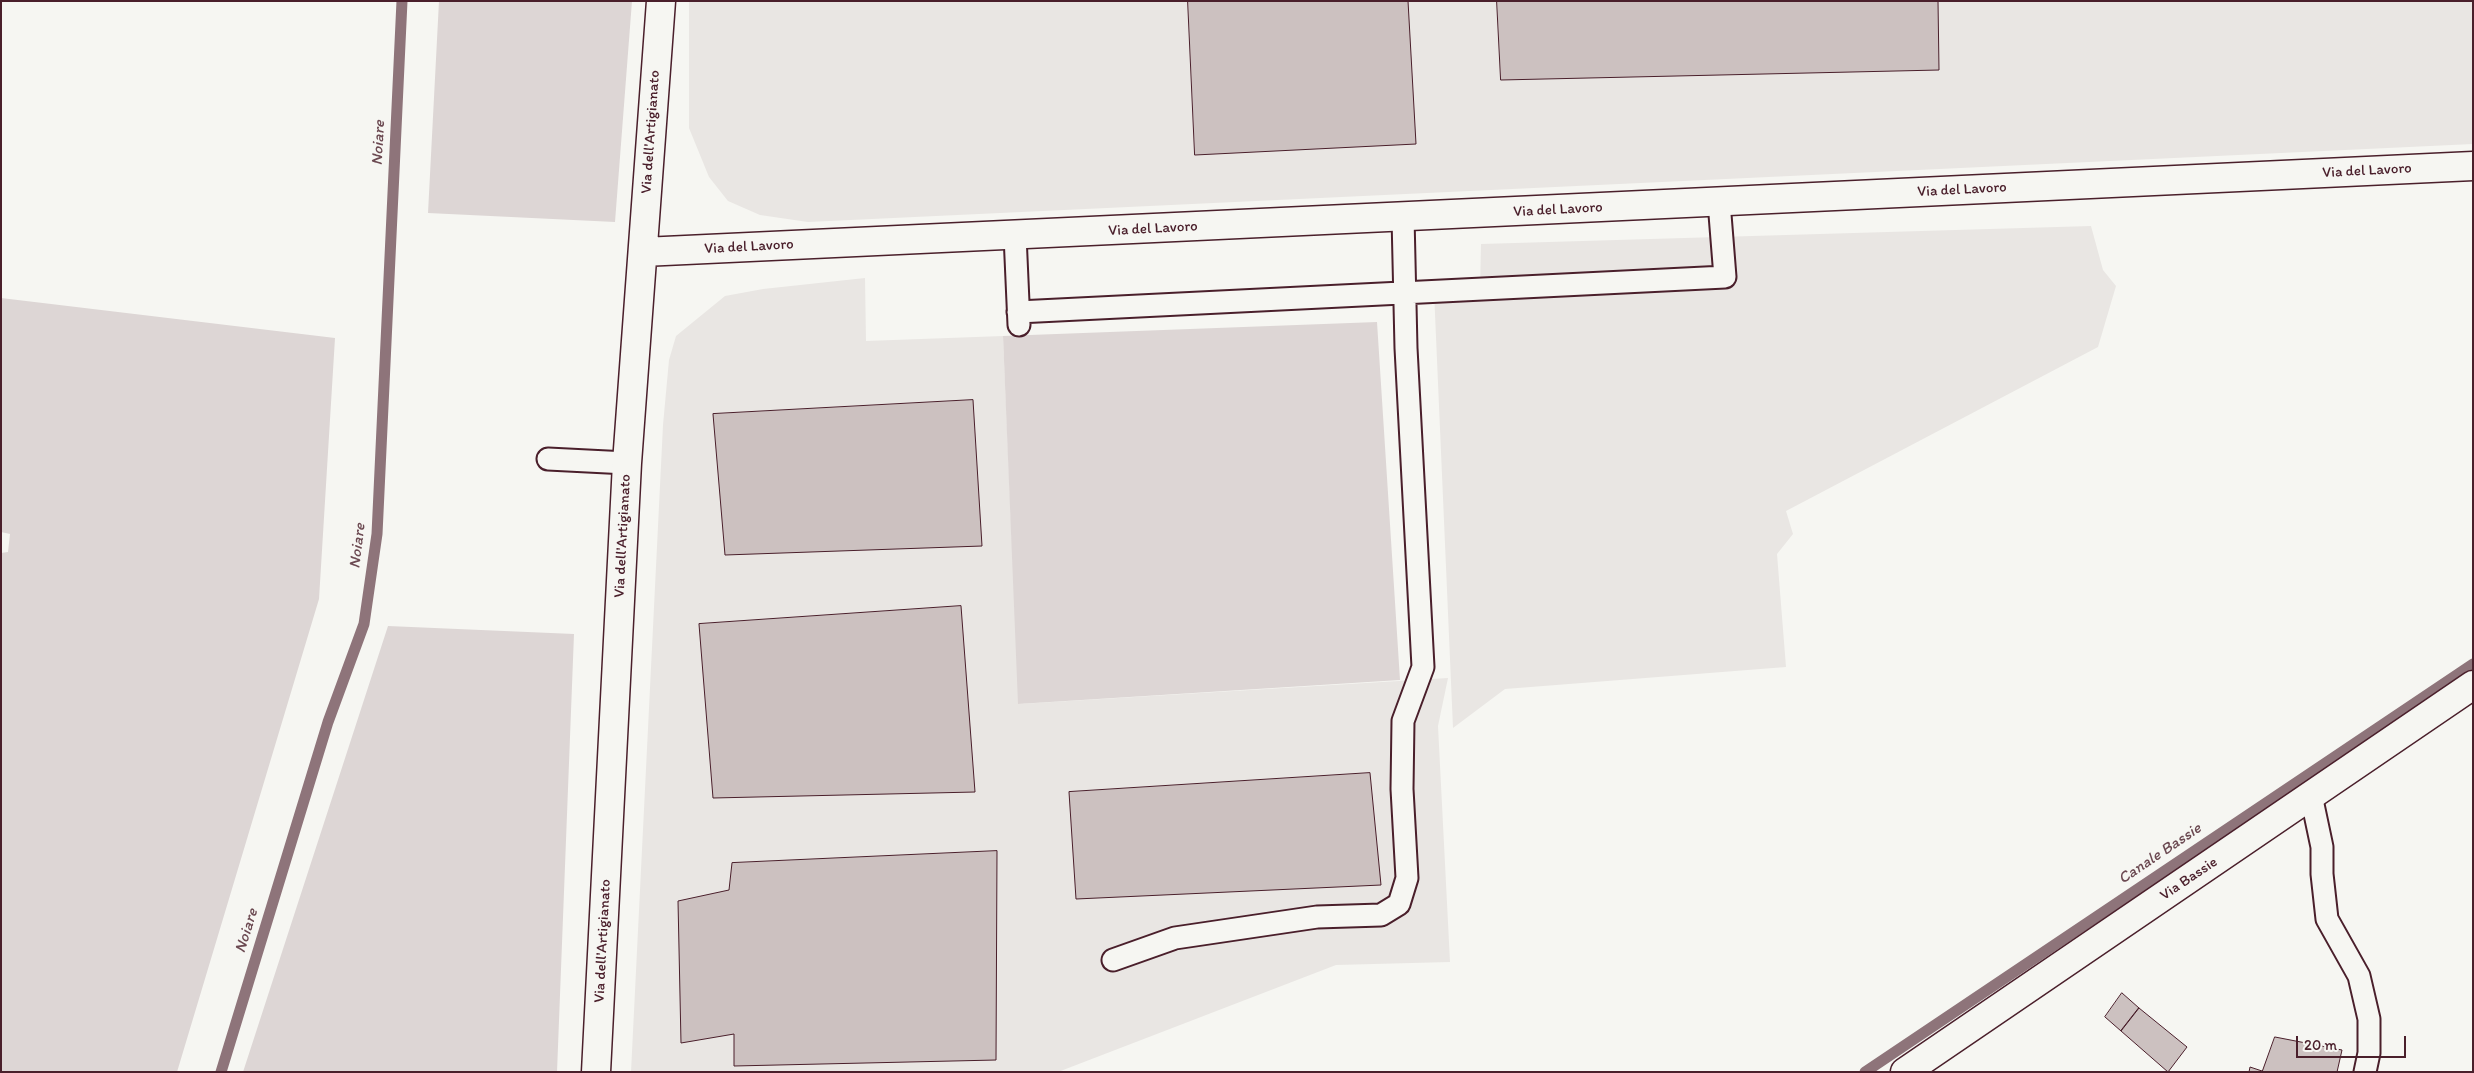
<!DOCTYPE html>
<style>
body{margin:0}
#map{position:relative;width:2474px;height:1073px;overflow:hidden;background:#f6f6f2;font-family:Itim,sans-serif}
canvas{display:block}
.frame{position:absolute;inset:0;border:2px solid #4a1f2b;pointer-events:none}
.scale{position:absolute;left:2296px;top:1036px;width:110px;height:22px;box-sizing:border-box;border:2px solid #4a1f2b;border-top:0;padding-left:6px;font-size:15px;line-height:18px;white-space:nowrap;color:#4a1f2b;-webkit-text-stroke:4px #f6f6f2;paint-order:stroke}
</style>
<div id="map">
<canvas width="2474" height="1073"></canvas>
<div class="frame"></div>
<div class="scale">20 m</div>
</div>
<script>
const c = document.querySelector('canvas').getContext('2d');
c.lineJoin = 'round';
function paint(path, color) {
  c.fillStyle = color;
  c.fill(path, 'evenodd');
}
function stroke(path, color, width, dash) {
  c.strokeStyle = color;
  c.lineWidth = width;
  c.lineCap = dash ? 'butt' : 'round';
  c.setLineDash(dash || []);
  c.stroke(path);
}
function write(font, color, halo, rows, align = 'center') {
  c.font = font + ' Itim,sans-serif';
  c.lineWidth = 4;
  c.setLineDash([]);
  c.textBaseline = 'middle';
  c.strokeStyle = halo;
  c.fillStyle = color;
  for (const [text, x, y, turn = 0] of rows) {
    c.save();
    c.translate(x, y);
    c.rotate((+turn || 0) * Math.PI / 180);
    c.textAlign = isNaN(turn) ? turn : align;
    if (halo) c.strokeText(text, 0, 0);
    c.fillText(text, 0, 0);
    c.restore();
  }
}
paint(new Path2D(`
 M689,1H2473V144L808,222L760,215L728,201L709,177L689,128Z
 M2091,226L2103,270L2116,286L2098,347L1786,511L1793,534L1777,554L1786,667L1505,689L1453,728L1434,291H1480L1481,244Z
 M865,278L866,341L1003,336L1019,704L1448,678L1438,726L1450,962L1336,965L1058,1072H631L663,425L669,360L676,336L725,296L763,289Z`), '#e9e6e3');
paint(new Path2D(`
 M439,1H632L615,222L428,213Z
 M1,298L335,338L319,599L177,1072H1V553L8,552L10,534L1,532Z
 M1377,322L1400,680L1018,704L1003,336Z
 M388,626L574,634L557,1072H243Z`), '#ddd6d5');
stroke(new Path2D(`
 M221,1072L328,722L364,624L377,534L402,1
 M1865,1072L2473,664`), '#8e747a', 11);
const building = new Path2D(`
 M1188,1H1408L1416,144L1195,155Z
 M1497,1H1938L1939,70L1501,80Z
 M973,400L982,546L725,555L713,414Z
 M961,606L975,792L713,798L699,624Z
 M1370,773L1381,885L1076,899L1069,792Z
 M997,851L996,1060L734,1066V1034L681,1043L678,901L729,890L732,863Z
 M2122,993L2139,1008L2121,1031L2105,1017Z
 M2139,1008L2187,1047L2168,1072L2121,1031Z
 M2275,1037L2342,1050L2337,1072H2249L2250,1067L2262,1071Z`);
paint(building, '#ccc1c0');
stroke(building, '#4a1f2b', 1);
const service = new Path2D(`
 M1015,235L1019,325
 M1018,312L1725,277L1719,202
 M548,459L627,463
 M2311,795L2322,847V874L2327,919L2359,976L2369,1019V1053L2365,1072
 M1113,960L1175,938L1317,917L1381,915L1399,904L1407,878L1402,789L1403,721L1423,667L1406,348L1403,217`);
const minor = new Path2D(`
 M643,252L2473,166
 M596,1072L627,463L661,1
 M1905,1072L2473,685`);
stroke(service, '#4a1f2b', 25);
stroke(minor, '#4a1f2b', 31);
stroke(service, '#f6f6f2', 21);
stroke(minor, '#f6f6f2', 28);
write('15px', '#4a1f2b', '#f6f6f2', [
 ["Via dell'Artigianato",651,132,-86],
 ["Via del Lavoro",2367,171,-3],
 ["Via del Lavoro",1962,190,-3],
 ["Via del Lavoro",1558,210,-3],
 ["Via del Lavoro",1153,229,-3],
 ["Via del Lavoro",749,247,-3],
 ["Via dell'Artigianato",623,536,-87],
 ["Via Bassie",2189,879,-34],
 ["Via dell'Artigianato",603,941,-87]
]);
write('italic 16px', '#6c4a52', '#f6f6f2', [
 ["Noiare",379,143,-87],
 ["Noiare",358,546,-83],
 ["Canale Bassie",2160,854,-34],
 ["Noiare",247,931,-73]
]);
</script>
